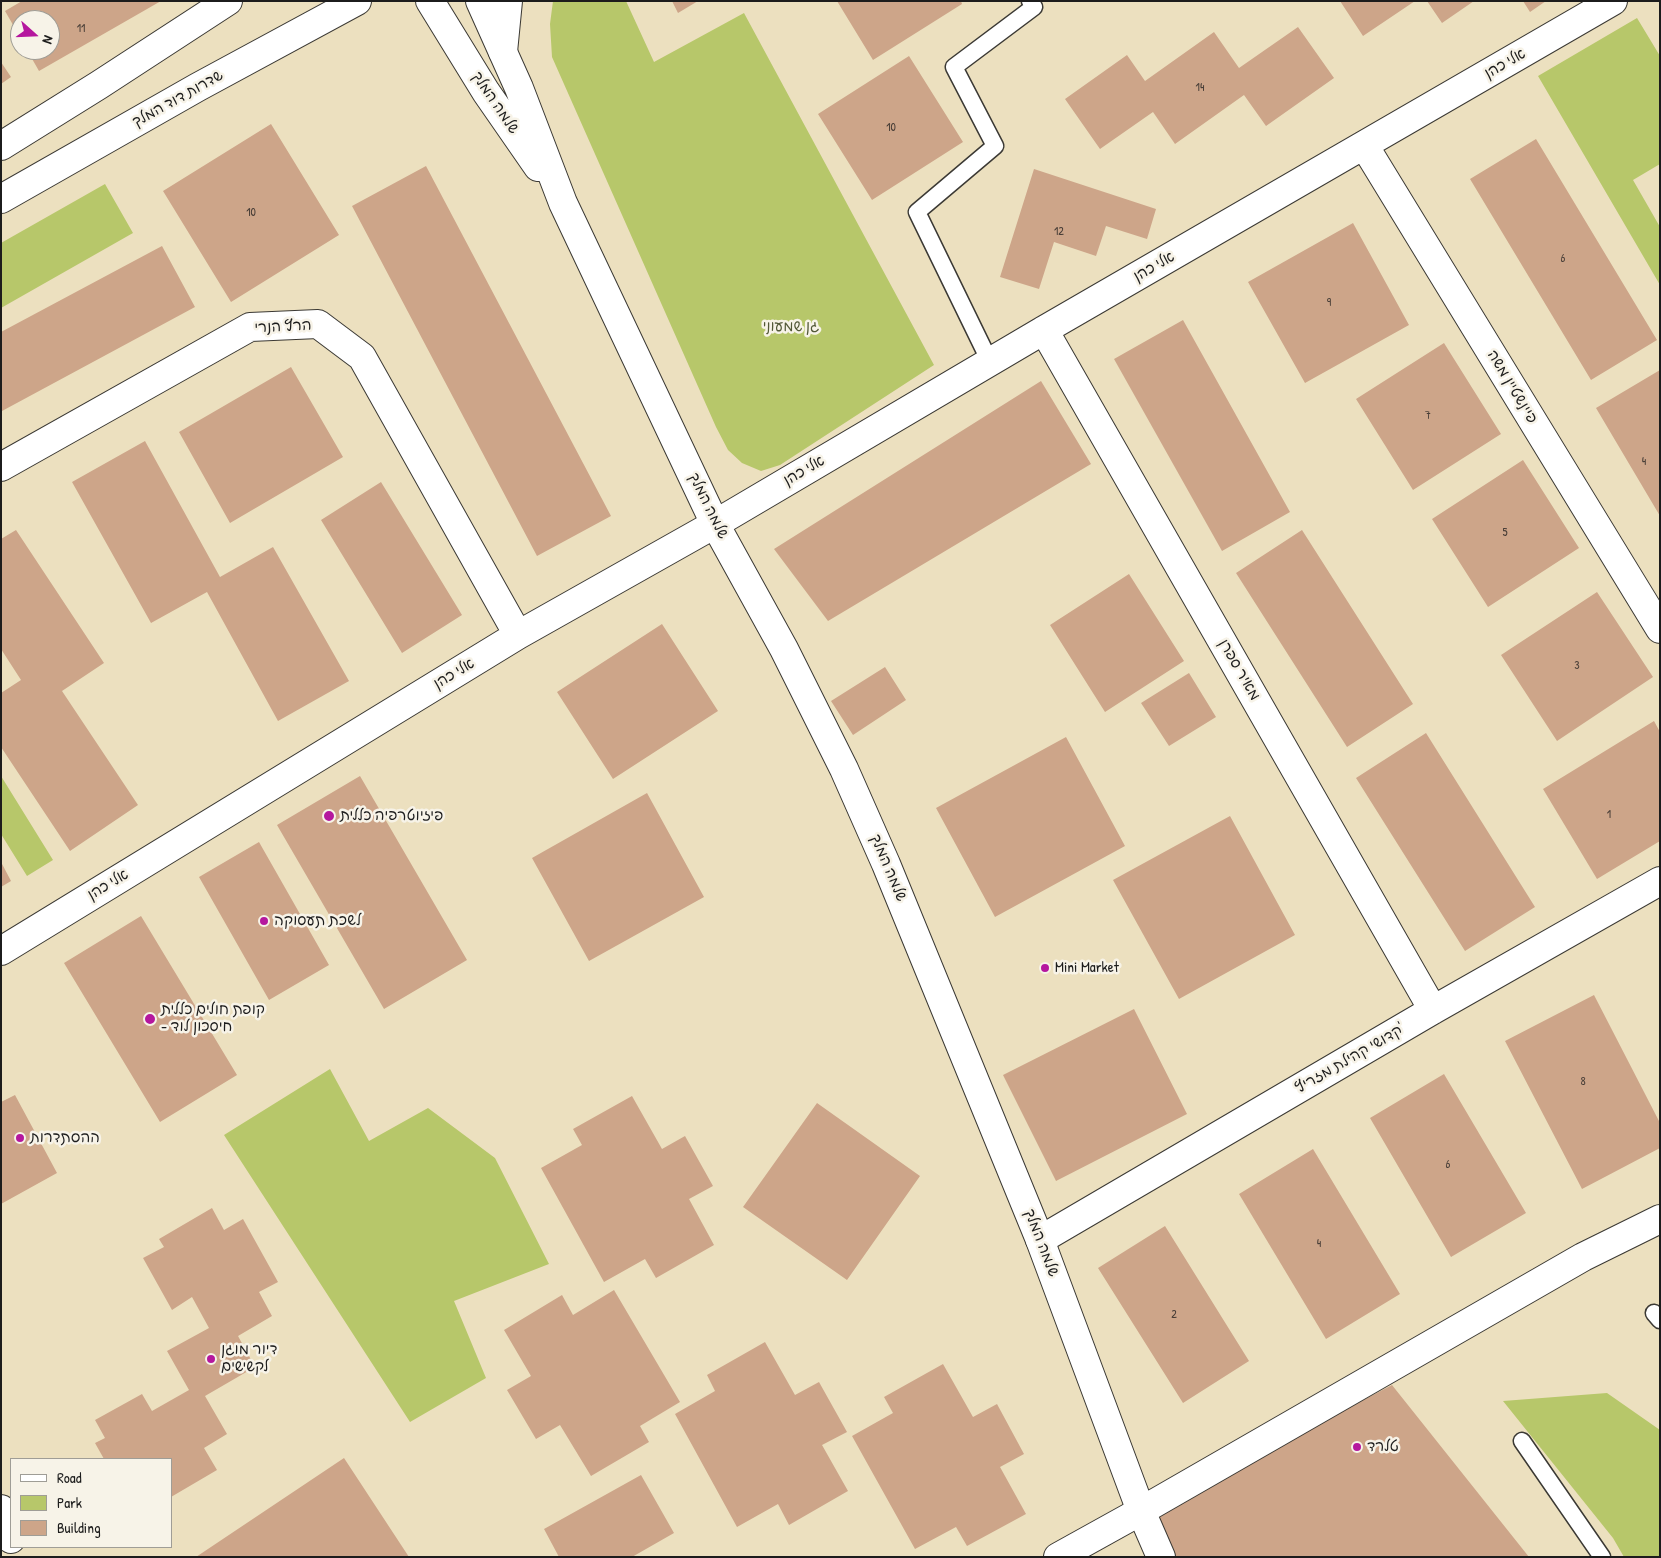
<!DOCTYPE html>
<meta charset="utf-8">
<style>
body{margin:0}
#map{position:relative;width:1661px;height:1558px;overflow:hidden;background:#ece0bf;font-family:"Patrick Hand",sans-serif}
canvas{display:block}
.frame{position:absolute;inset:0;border:2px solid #1c1c1c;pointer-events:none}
.legend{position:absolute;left:10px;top:1458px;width:162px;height:90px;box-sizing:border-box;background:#f7f3e8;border:1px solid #9f9d96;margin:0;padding:6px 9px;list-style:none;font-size:15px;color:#1c1c1c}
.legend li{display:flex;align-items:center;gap:10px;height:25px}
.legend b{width:25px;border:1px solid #9f9d96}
.north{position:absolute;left:10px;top:10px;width:50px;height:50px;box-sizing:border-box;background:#f7f3e8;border:1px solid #9f9d96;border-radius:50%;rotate:110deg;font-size:14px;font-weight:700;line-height:20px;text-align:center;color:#1c1c1c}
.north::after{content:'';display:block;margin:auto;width:18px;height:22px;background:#b5179e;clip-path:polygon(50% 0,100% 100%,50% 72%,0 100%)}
</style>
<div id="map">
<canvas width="1661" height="1558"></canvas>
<div class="frame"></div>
<ul class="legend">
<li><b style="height:6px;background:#fff"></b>Road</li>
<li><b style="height:14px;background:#b7c76a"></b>Park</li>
<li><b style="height:14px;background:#cda589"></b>Building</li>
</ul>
<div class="north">N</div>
</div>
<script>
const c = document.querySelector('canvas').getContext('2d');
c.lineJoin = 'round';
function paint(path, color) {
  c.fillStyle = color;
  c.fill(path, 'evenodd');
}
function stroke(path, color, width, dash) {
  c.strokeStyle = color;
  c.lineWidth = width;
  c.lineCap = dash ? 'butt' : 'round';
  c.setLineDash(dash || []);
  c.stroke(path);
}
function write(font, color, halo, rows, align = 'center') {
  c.font = font + ' "Patrick Hand","Playpen Sans Hebrew",sans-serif';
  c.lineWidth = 5;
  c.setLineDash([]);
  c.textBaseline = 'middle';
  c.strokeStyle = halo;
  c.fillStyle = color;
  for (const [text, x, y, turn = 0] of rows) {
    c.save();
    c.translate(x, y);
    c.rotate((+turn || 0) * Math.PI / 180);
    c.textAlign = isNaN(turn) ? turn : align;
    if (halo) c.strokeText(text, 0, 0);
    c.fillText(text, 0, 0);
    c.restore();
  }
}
paint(new Path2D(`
 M553,1H626L654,62L744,13L934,365L780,465L761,471L742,463L728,450L716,427L552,57L550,24Z
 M1637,18L1660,56V164L1633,180L1660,227V285L1538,76Z
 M105,184L133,233L1,308V243Z
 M1,776L53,860L27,876L1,834Z
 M330,1069L369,1141L428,1108L495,1158L549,1264L454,1301L486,1378L410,1422L224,1135Z
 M1607,1393L1660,1430V1557H1624L1613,1538L1503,1401Z`), '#b7c76a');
paint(new Path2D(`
 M22,1H161L39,71L27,50H50V20H20V37L5,11Z
 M672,1H698L678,13Z
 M837,1H961L962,4L873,60Z
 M1340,1H1415L1363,36Z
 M1427,1H1474L1442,23Z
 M1523,1H1546L1530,12Z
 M1298,27L1334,78L1266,126L1244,95L1175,144L1153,112L1100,149L1065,99L1127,55L1145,81L1214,32L1239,68Z
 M909,56L963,142L872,200L818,114Z
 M1,62L11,77L1,84Z
 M271,124L339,235L231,302L163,191Z
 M1536,139L1657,340L1591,380L1470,179Z
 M426,166L611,516L537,556L352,206Z
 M1034,169L1156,209L1147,239L1106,226L1096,256L1054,242L1039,289L1000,277Z
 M1353,223L1409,325L1305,383L1248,282Z
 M162,246L195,307L2,411L1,332Z
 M1183,320L1290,512L1222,551L1114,359Z
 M1444,343L1501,434L1413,490L1356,399Z
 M291,367L343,457L230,523L179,432Z
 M1660,370V516L1596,408Z
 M1041,381L1091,464L828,621L774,549Z
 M145,441L220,577L273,547L349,681L278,721L207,592L151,623L72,482Z
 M1523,460L1579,548L1488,607L1432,519Z
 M381,482L462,615L402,653L321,520Z
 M16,530L104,663L62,691L138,805L70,851L1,747V693L21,680L1,649V539Z
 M1302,530L1413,704L1347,747L1236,573Z
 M1129,574L1184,661L1105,712L1050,625Z
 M1597,592L1653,677L1557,741L1501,655Z
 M662,624L718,711L613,779L557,692Z
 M885,667L906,700L853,735L831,701Z
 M1189,673L1216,717L1169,746L1141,703Z
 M1654,721L1660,732V841L1597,879L1543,789Z
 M1426,733L1535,907L1465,951L1356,778Z
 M1066,737L1125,846L995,917L936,808Z
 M360,776L467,960L384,1009L277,825Z
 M647,793L704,897L589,961L532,858Z
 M1230,816L1295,935L1179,999L1113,880Z
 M259,842L329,965L269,1000L199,877Z
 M1,862L11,881L1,887Z
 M141,916L237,1075L160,1122L64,963Z
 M1594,995L1660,1123V1148L1582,1189L1505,1041Z
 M1134,1009L1187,1114L1056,1181L1003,1075Z
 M1444,1074L1526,1213L1451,1257L1370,1118Z
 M15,1095L57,1173L1,1204V1102Z
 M632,1096L662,1149L685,1136L713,1186L689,1199L714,1245L656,1278L645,1259L604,1282L541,1168L582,1145L573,1129Z
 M817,1103L920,1176L847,1280L743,1207Z
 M1313,1149L1400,1294L1326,1339L1239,1194Z
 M212,1208L224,1230L243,1219L278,1282L259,1292L272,1316L238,1336L255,1367L205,1396L227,1434L204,1448L217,1470L171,1497V1459H104L95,1443L105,1438L95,1420L142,1394L152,1411L189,1390L167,1351L209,1328L192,1297L172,1310L143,1258L164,1247L159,1239Z
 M1165,1226L1249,1361L1183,1403L1098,1268Z
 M614,1290L680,1402L640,1426L649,1442L591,1476L560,1425L536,1439L507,1390L531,1376L504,1330L562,1295L573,1315Z
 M765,1342L795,1395L819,1382L847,1432L822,1445L848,1491L789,1525L778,1504L737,1527L675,1414L715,1391L707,1375Z
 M943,1364L973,1417L997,1404L1024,1454L1000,1467L1026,1514L967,1546L956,1527L915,1549L852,1436L893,1413L884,1397Z
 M1392,1385L1529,1557H1176L1154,1510Z
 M344,1458L409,1557H196Z
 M641,1475L674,1533L632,1557H559L544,1529Z`), '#cda589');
const service = new Path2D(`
 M990,362L917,212L995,146L954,67L1034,7L1030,1
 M1654,1313L1660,1320
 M1522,1441L1602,1557`);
const minor = new Path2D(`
 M1364,145L1660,629
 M1044,330L1433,1010
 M1,467L250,327L318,324L362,357L518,635
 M1,951L518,635L715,524L1044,330L1613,1
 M1040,1240L1433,1010L1660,881
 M1,1509L11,1539
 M1058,1557L1141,1511L1583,1257L1660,1219`);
const tertiary = new Path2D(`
 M430,1L486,92L538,167
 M480,1L519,88L563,203L715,524L784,649L844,769L886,864L1040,1240L1141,1511L1161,1557`);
const secondary = new Path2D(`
 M503,52L508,1
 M1,146L99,85L228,1
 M1,199L198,87L357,1`);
stroke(service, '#3b3934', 19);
stroke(minor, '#3b3934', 30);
stroke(tertiary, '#3b3934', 30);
stroke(secondary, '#3b3934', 30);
stroke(service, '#fff', 16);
stroke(minor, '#fff', 28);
stroke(tertiary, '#fff', 28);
stroke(secondary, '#fff', 28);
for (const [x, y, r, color] of [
 [329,816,6,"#b5179e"],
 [264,921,5,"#b5179e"],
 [1045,968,5,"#b5179e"],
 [150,1019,6,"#b5179e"],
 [20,1138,5,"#b5179e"],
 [211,1359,5,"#b5179e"],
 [1357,1447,5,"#b5179e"]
]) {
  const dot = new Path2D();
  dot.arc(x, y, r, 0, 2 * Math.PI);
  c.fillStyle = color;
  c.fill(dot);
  stroke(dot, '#f7f3e8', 2);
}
write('12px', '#483e37', null, [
 ["11",81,29],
 ["14",1200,88],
 ["10",891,128],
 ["10",251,213],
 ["12",1059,232],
 ["6",1563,259],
 ["9",1329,303],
 ["7",1428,416],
 ["4",1644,462],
 ["5",1505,533],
 ["3",1577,666],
 ["1",1609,815],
 ["8",1583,1082],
 ["6",1448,1165],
 ["4",1319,1244],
 ["2",1174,1315]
]);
write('15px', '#1c1c1c', '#f7f3e8', [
 ["אלי כהן",1505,64,-30],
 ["שדרות דוד המלך",178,99,-29],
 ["שלמה המלך",495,103,56],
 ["אלי כהן",1154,267,-30],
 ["הרץ הנרי",283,327,-3],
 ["פיינשטיין משה",1512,387,59],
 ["אלי כהן",804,471,-30],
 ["שלמה המלך",708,506,64],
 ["מאיר ספרן",1239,670,60],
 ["אלי כהן",454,674,-31],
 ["שלמה המלך",888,868,67],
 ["אלי כהן",108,885,-31],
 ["קדושי קהילת מזריץ'",1350,1059,-30],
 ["שלמה המלך",1041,1243,69]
]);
write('15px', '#525837', '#f7f3e8', [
 ["גן שמעוני",791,327]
]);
write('15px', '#1c1c1c', '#f7f3e8', [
 ["פיזיוטרפיה כללית",340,816],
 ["לשכת תעסוקה",274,921],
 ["Mini Market",1055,968],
 ["קופת חולים כללית",161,1010],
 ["- חיסכון לוד",161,1027],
 ["ההסתדרות",30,1138],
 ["דיור מוגן",221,1350],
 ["לקשישים",221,1367],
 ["טלרד",1367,1447]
], 'left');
</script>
